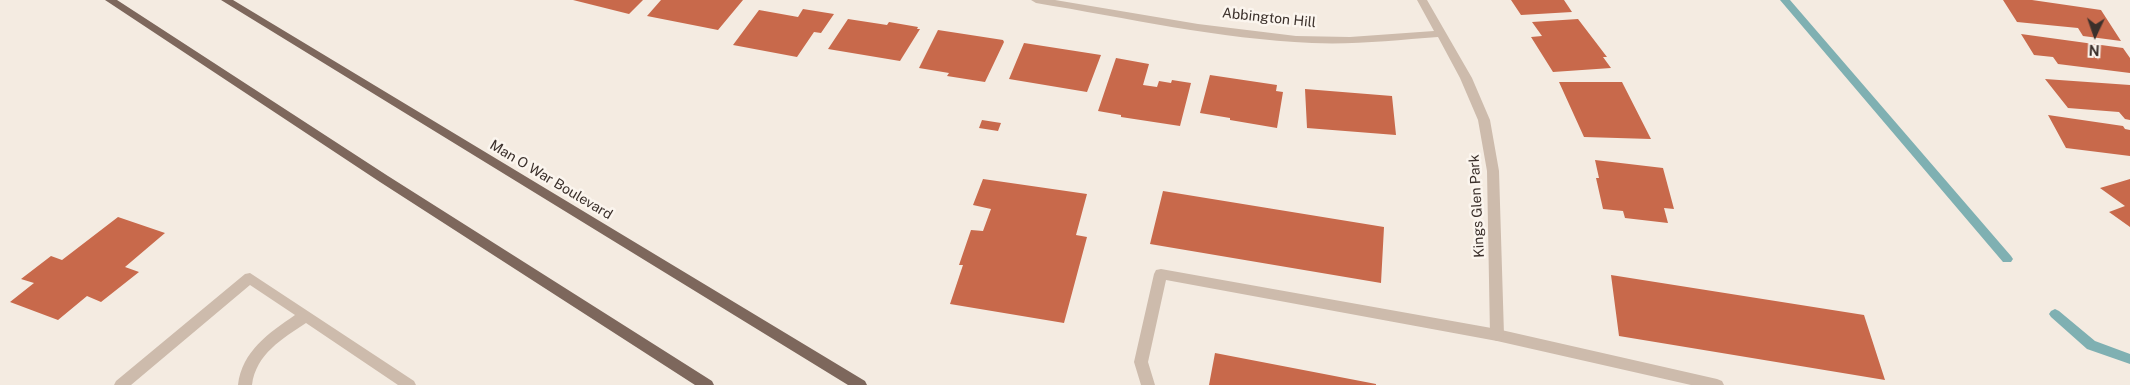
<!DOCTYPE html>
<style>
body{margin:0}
#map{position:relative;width:2130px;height:385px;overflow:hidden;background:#f4ebe1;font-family:"Public Sans",sans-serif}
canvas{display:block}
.north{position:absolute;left:2070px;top:10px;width:50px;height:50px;-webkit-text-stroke:4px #fbf5ee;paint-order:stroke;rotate:183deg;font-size:14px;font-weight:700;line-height:20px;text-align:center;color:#3b302b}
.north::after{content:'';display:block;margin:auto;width:18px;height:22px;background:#3b302b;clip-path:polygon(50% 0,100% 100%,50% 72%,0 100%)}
</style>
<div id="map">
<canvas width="2130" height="385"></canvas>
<div class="north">N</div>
</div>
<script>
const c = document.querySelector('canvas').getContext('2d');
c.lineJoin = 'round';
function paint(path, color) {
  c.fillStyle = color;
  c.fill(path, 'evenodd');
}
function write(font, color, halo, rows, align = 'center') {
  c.font = font + ' "Public Sans",sans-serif';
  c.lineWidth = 5;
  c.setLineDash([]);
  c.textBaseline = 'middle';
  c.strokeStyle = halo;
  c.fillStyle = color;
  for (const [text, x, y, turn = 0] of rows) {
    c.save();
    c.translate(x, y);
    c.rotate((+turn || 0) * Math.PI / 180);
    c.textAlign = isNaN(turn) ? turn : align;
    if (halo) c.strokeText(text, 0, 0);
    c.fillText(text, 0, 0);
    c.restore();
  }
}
paint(new Path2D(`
 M1780,0H1790L2011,256L2013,259L2011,262H2003Z
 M2055,309L2059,311L2095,341L2130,354V364L2087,349L2051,317L2049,314L2051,311Z`), '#7fb0b2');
paint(new Path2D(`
 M573,0H643L629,14Z
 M661,0H743L718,30L647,16Z
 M1511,0H1564L1572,12L1521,15Z
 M2003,0H2032L2101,10L2121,41L2083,36L2078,28L2017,22Z
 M803,9L834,14L821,33L814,32L797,57L733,45L759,10L798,17Z
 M848,19L887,25L889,22L918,27L917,29H920L900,61L828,49Z
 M1578,19L1607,57H1603L1611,68L1553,72L1531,37L1542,36L1532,22Z
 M938,30L1003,40L1004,42L985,82L947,76L949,73L919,68Z
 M2021,34L2123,48L2130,58V73L2058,64L2053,57L2034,55Z
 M1024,43L1101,55L1087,92L1009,79Z
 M1116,58L1149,64L1143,85L1157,87L1159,81L1171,83L1172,80L1191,83L1180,126L1121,117V115L1098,111Z
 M1210,75L1277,85L1276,91L1283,92L1277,128L1230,120V118L1200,113Z
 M2045,79L2130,85V120L2125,119L2119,112L2068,108Z
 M1559,82H1622L1651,139L1584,137Z
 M1305,89L1392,96L1396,135L1307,128Z
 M2048,115L2123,126L2125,129L2130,130V156L2066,148Z
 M982,120L1001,123L998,131L979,128Z
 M1595,160L1663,168L1674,209L1664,208L1668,223L1625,218L1623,211L1603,209L1596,178H1599Z
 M983,179L1087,194L1076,235L1087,237L1064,323L950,304L963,265H959L971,230L983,231L991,209L973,205Z
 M2130,179V227L2109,212L2125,206L2100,188Z
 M1163,191L1384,227L1381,283L1150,244Z
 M118,217L165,233L125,267L139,272L101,302L87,296L58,320L10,302L34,283L21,279L51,256L62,260Z
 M1611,275L1864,315L1885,380L1619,336Z
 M1215,353L1376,384V385H1209Z`), '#c8694b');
paint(new Path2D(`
 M1161,269L1497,329L1717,379L1722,381L1724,385H1691L1497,341L1166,280L1148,362L1155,385H1141L1134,362L1154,274L1156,270Z
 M250,273L414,381L416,385H398L306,323C282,339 256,354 252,385H238C242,351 269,333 295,315L250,285L131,385H114L116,381L245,274Z`), '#cdbbac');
paint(new Path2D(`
 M1031,0H1055L1198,24L1296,36L1350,37L1434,31L1417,0H1427L1472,78L1490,120L1499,171L1504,335L1502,339L1497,341L1492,339L1490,335L1487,171L1478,120L1460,78L1438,37C1396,40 1354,45 1312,43C1219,39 1127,18 1036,3Z`), '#cdbbac');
paint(new Path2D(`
 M105,0H117L388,176L712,381L714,385H695L380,182Z
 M221,0H233L865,381L867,385H848Z`), '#7d675c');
write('14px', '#3b302b', '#fbf5ee', [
 ["Abbington Hill",1269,18,6],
 ["Man O War Boulevard",551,180,31],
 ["Kings Glen Park",1477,206,-93]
]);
</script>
